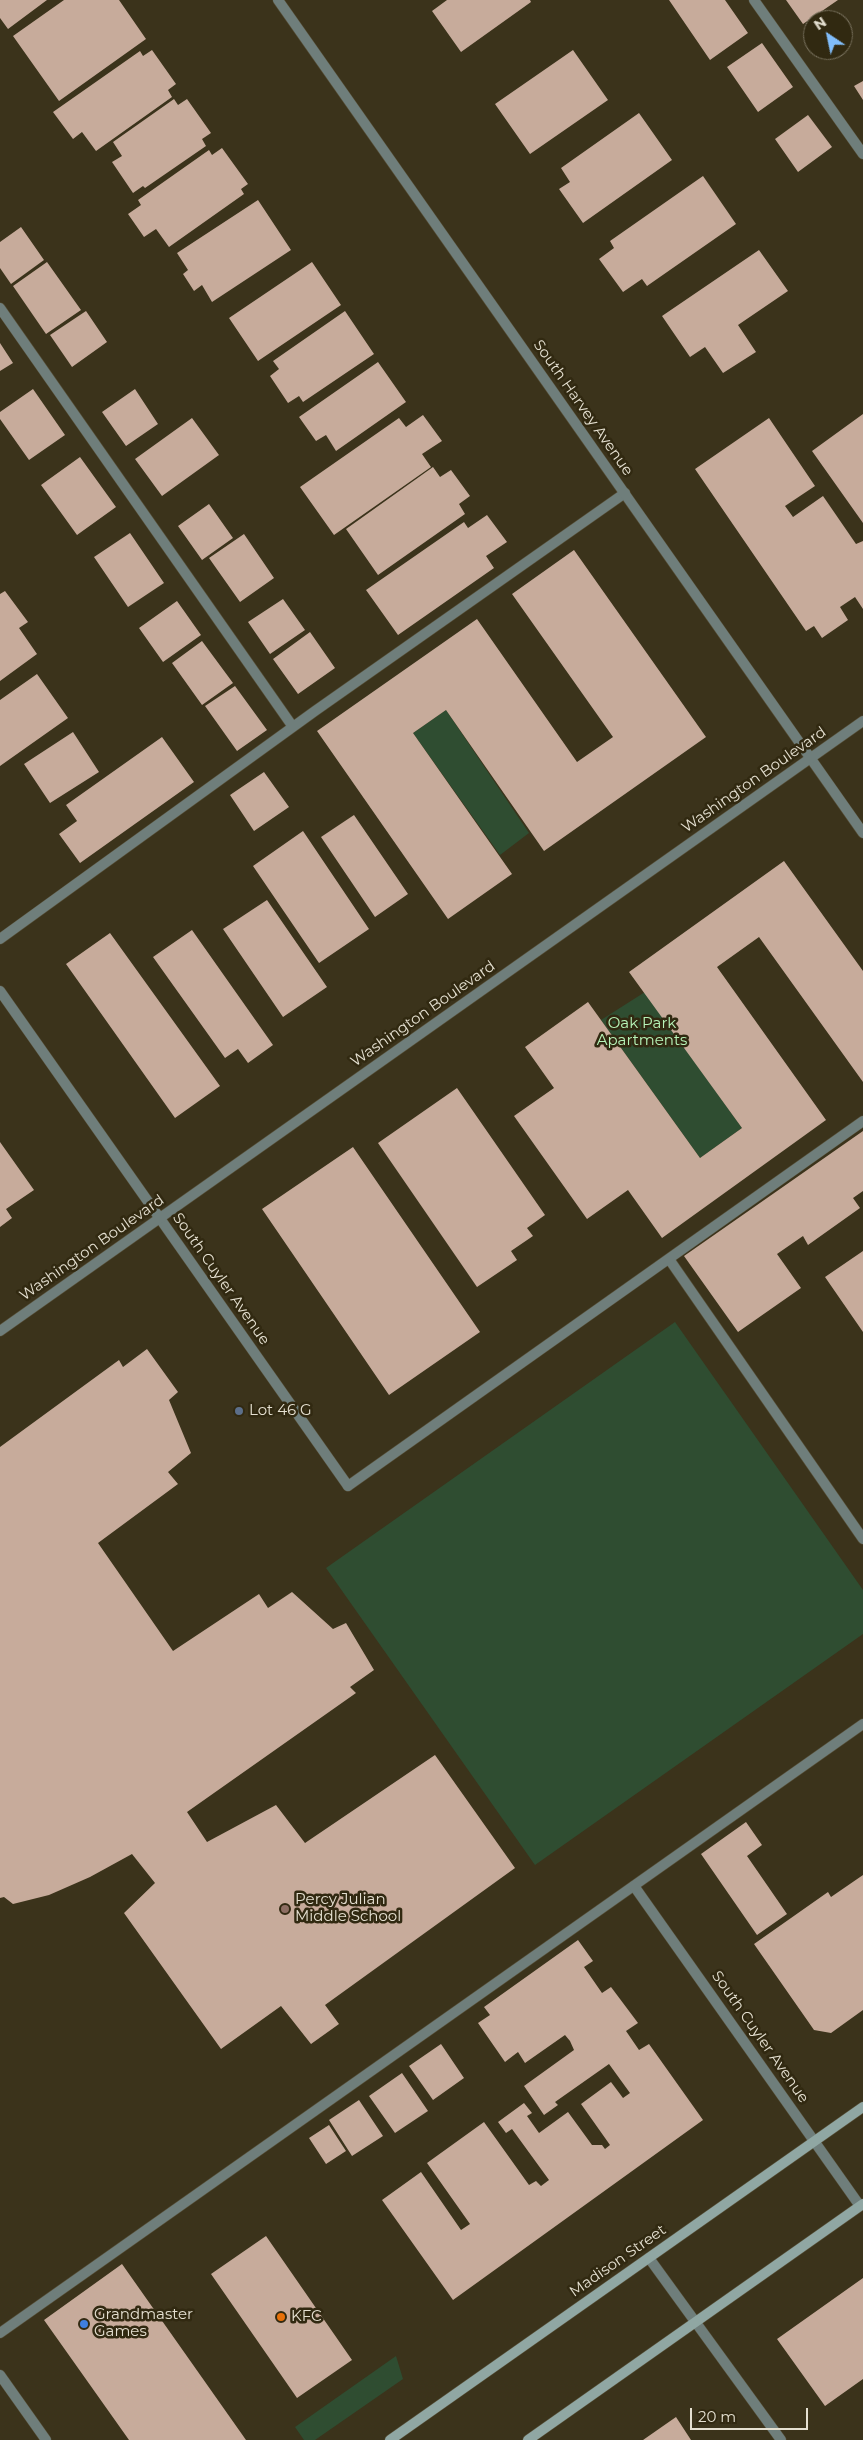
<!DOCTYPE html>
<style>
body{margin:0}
#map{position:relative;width:863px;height:2440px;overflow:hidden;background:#3b331b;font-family:Montserrat,sans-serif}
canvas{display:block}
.north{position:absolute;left:803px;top:10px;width:50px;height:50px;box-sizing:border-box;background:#312911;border:1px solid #79725e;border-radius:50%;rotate:326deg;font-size:14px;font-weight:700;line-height:20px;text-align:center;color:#e5e0d1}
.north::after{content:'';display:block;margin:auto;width:18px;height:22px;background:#81bdfa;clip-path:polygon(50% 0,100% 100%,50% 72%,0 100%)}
.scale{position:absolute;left:690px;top:2408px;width:118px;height:22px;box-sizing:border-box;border:2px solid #e5e0d1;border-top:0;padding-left:6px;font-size:15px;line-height:18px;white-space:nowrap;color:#e5e0d1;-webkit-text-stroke:4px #312911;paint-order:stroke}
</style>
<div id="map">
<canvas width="863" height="2440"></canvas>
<div class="north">N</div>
<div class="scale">20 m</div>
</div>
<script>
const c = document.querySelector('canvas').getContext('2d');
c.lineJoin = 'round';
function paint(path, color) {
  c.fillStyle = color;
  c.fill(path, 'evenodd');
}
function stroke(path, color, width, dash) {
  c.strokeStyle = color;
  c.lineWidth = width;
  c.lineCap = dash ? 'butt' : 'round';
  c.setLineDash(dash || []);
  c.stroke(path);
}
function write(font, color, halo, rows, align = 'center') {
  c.font = font + ' Montserrat,sans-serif';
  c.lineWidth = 5;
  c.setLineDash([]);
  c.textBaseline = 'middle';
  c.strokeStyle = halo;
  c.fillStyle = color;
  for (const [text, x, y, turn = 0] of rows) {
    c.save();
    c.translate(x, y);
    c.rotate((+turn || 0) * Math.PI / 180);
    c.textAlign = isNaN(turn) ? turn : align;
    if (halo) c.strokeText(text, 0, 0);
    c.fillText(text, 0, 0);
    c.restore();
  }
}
paint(new Path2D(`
 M446,710L529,833L500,855L413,733Z
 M645,992L742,1128L700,1158L601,1020Z
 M675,1322L863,1590V1634L535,1865L326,1568Z
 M396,2356L403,2379L315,2440H304L295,2427Z`), '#2f4d31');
paint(new Path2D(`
 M0,0H47L8,29L0,18Z
 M64,0H119L146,39L59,101L13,36Z
 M447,0H530L531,2L461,52L432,11Z
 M669,0H725L748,33L710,60Z
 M786,0H838L803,24Z
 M762,43L793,87L758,112L727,67Z
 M152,50L176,84L168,90L172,97L96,151L82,132L73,139L53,112L140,51L143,56Z
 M573,50L608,100L530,154L495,104Z
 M863,81V100L854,86Z
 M174,99L178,105L187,99L211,133L202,139L206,146L145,188L143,186L133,193L112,162L122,156L113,142Z
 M639,113L672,160L583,223L559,189L570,182L561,168Z
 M808,115L832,147L798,172L775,139Z
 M222,148L248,184L241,189L244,194L169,247L156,229L144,237L128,214L141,205L138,200L209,150L212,155Z
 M703,176L736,224L647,286L642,279L623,292L599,259L614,248L610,241Z
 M258,200L291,250L212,302L202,285L194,291L183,274L188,270L177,253Z
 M21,227L44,260L11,284L0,268V242Z
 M759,250L788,291L738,325L756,352L723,373L705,347L690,357L662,316Z
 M47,262L81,310L46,334L13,286Z
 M312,262L341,305L258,361L229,318Z
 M86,311L107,342L72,367L50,335Z
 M345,311L374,354L303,402L299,396L288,403L270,376L279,369L273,361Z
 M0,343L13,363L0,371Z
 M378,362L406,402L336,451L326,435L316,441L299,417Z
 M33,389L65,435L29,460L0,419V412Z
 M135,389L158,424L126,446L102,412Z
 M863,414V523L812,451Z
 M423,415L442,441L422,454L431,467L334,535L300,487L399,418L406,427Z
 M192,418L219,455L162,496L135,459Z
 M769,418L815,486L785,506L793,517L823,496L856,544L863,541V609L855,597L840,607L848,620L822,638L814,626L806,631L695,469Z
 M80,457L116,507L77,535L41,485Z
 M433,467L440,477L451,470L470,496L459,504L465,514L378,575L346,529Z
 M209,504L233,538L202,560L178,526Z
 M487,515L507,542L486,556L494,568L398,635L366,590L464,522L468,528Z
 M130,533L164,583L128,607L94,557Z
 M244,534L274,578L240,602L209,558Z
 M574,550L706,737L544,851L446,710L413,733L512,874L448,919L317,731L477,619L577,762L613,737L512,594Z
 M5,591L28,622L19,628L37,654L0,681V594Z
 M283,599L305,630L270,654L248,622Z
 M177,601L201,635L163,662L139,628Z
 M310,632L335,668L298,694L273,659Z
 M202,641L233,683L202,705L172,663Z
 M37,674L68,718L0,766V700Z
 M235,686L267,730L237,751L205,706Z
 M73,732L99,772L50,803L24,764Z
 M162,737L194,782L80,863L59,834L77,821L66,805Z
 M264,772L289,807L254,831L230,795Z
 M354,815L408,894L375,917L321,837Z
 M303,831L369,929L319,963L253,866Z
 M784,861L863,971V1082L759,937L717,967L826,1120L662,1238L628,1190L587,1219L514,1116L554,1088L525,1047L588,1002L700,1158L742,1128L629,972Z
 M267,900L327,987L283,1017L223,929Z
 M192,930L273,1045L248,1063L238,1049L225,1058L153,957Z
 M110,933L220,1086L175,1118L66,964Z
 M457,1088L545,1215L527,1228L533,1236L511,1251L517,1260L477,1287L378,1143Z
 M863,1131V1191L853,1198L860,1208L808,1245L803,1236L777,1254L801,1288L738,1332L684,1256Z
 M0,1142L34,1190L6,1209L12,1218L0,1227Z
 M353,1147L480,1332L389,1395L262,1209Z
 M863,1251V1332L825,1277Z
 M147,1349L178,1392L169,1400L191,1453L168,1472L178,1484L98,1543L173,1651L259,1594L268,1608L292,1592L333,1629L346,1623L374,1670L350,1687L356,1693L187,1812L207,1842L276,1805L305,1843L435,1755L515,1868L325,2005L339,2024L311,2044L281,2006L221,2049L124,1913L155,1883L132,1854L90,1877L49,1895L13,1904L4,1897L0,1898V1447L119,1360L123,1367Z
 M746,1822L762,1845L747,1856L787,1914L757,1935L701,1854Z
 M863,1875V2010L831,2033L814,2030L754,1944L828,1892L831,1897Z
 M578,1940L593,1961L584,1967L602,1993L611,1987L638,2023L626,2031L639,2050L649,2044L703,2120L453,2300L382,2200L421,2172L461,2230L470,2224L427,2163L484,2122L529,2185L536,2181L541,2186L549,2180L512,2129L506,2133L498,2122L524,2103L532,2113L527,2116L539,2133L568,2112L592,2145H602L605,2149L610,2145L581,2104L611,2082L623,2098L630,2093L609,2064L555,2102L558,2105L544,2115L524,2086L574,2050L570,2041L565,2035L525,2063L518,2052L505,2062L478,2023L490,2015L484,2007Z
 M441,2044L464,2078L433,2100L409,2066Z
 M402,2073L428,2111L395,2133L369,2096Z
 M359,2100L383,2136L352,2156L329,2120Z
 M329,2125L346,2151L326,2164L309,2138Z
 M266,2236L352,2360L297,2398L211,2274Z
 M122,2264L246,2440H129L44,2320Z
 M863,2278V2379L825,2406L777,2339Z
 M676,2417L691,2440H643Z`), '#c7ab9b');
const service = new Path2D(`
 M754,0L863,154
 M0,308L293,727
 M0,939L315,711L625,493
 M669,1259L863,1539
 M348,1486L863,1121
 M0,2333L863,1724`);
const minor = new Path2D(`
 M278,0L863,833
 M0,991L348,1486
 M634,1886L860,2206
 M649,2258L781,2440`);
const tertiary = new Path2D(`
 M0,1331L863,721
 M0,2375L46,2440`);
const secondary = new Path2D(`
 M390,2440L863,2107
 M528,2440L863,2204`);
stroke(service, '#564f38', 11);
stroke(minor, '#564f38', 11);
stroke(tertiary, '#564f38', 11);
stroke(secondary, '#564f38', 11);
stroke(service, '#6f7e7b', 10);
stroke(minor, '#6f7e7b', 10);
stroke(tertiary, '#6f7e7b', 10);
stroke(secondary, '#90a7a3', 10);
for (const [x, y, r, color] of [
 [239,1411,5,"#5c6f8a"],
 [285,1909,5,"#8d6e63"],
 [281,2317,5,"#e8710a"],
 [84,2324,5,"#3f7fe0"]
]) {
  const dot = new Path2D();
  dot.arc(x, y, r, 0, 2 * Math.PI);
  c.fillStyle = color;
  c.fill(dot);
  stroke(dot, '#312911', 2);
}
write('15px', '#e5e0d1', '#312911', [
 ["South Harvey Avenue",583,408,55],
 ["Washington Boulevard",754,780,-35],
 ["Washington Boulevard",423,1014,-35],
 ["Washington Boulevard",92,1248,-35],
 ["South Cuyler Avenue",221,1279,55],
 ["South Cuyler Avenue",760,2037,55],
 ["Madison Street",618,2261,-35]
]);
write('15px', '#b7f5b9', '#312911', [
 ["Oak Park",642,1024],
 ["Apartments",642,1041]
]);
write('15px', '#e5e0d1', '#312911', [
 ["Lot 46 G",249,1411],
 ["Percy Julian",295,1900],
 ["Middle School",295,1917],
 ["Grandmaster",94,2315],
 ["Games",94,2332],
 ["KFC",291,2317]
], 'left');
</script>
